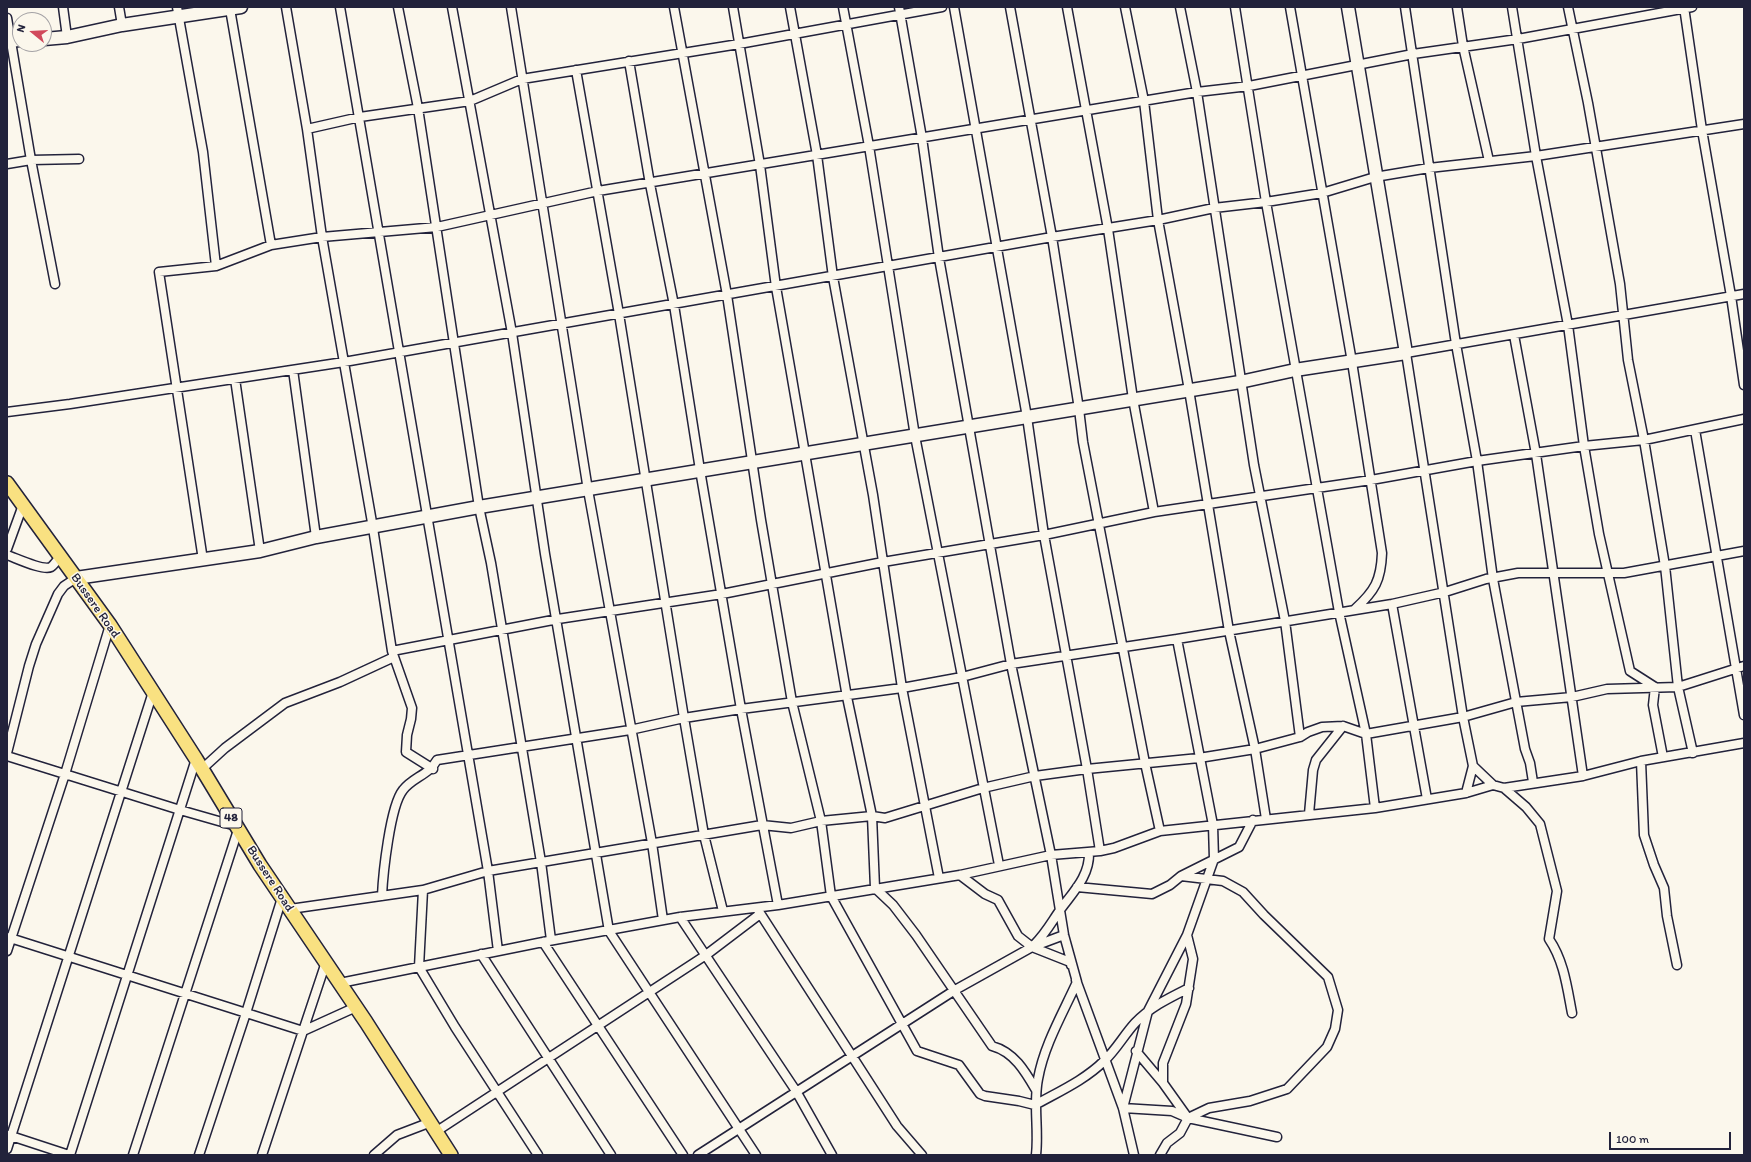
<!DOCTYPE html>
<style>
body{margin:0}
#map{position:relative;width:1751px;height:1162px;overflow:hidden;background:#fbf7ec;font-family:Itim,sans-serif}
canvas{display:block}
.frame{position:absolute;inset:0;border:8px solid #22223b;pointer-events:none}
.north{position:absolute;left:12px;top:12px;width:40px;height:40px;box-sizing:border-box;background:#fbf7ec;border:1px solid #a4a2a5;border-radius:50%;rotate:288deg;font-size:11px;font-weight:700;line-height:16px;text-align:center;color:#22223b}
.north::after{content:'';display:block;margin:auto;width:14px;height:18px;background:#d1495b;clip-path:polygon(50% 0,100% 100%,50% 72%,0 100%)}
.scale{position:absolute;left:1609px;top:1132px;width:122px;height:18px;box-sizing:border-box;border:2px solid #22223b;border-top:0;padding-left:5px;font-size:12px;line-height:14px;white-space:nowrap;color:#22223b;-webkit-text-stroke:3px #fbf7ec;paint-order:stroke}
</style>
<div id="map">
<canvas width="1751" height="1162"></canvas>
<div class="frame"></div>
<div class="north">N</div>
<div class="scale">100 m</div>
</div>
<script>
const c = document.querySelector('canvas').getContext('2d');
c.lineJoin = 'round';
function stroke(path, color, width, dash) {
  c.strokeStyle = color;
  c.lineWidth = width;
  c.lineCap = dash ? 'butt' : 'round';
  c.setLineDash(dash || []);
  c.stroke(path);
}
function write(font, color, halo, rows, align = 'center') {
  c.font = font + ' Itim,sans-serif';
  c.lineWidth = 3;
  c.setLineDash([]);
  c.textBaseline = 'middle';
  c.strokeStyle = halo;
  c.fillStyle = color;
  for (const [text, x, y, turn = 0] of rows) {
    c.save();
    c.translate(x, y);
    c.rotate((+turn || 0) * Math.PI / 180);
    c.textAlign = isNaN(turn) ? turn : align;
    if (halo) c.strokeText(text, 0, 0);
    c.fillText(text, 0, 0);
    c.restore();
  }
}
const street = new Path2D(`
 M63,7L67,37
 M119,7L122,25
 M177,7L203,152L216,266
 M286,7L307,129L322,237L373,528L392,651L412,708L411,719L407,735L406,752L433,769
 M340,7L488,871L498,951
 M398,7L418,108L479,507L491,563L541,862L551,940
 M452,7L512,333L545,554L609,931L756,1155
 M511,7L588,490L652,843L663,920
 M674,7L727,295L761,520L792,702L821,821L831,896L917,1051L959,1065L980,1094L985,1096L1019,1101L1035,1105C1058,1092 1085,1080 1104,1061C1116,1050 1124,1035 1135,1023C1150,1007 1169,998 1189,988
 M733,7L760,165L776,287L790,367L847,697L872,816L875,888L893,905L916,935L992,1046C1014,1052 1025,1071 1036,1090
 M790,7L817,155L833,277L873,495L902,688L939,878
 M843,7L869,146L915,436L999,865
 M899,7L922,138L939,258L1011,664L1051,855L1064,935L1077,982C1063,1013 1044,1045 1038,1079C1033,1104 1039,1129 1036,1155
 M954,7L1027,417L1044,535L1087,769L1100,851
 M1010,7L1052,237L1079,409L1083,442L1145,763L1160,831
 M1067,7L1108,229L1133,399L1154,512
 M1125,7L1144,101L1158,220L1189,390L1229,631L1255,749L1266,819
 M1180,7L1197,92L1254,465L1285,621L1300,737
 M1235,7L1266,202L1339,612L1366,734L1375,808
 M1290,7L1352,362L1382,553C1381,580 1375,591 1355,609
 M1405,7L1456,344L1477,461L1493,579L1525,749L1530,763L1533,782
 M1457,7L1463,46L1489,161
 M1512,7L1536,156L1568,325L1584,446L1599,534L1630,671L1655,687L1653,705L1663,757
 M1568,7L1588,103L1620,284L1628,360L1644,440L1665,566L1678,687L1693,753
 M1684,7L1702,130L1731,296L1744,385
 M230,9L271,245
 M7,18L31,160L55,284
 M629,61L650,184L674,305L700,470L741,709L778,905
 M576,70L619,314L684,718L704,835L723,911
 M307,129L360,117L470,101L522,79L739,44L942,7
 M7,164L31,160L79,159
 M1514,335L1536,454L1583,776
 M293,370L316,537
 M235,379L260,551
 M7,412L70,404L344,362L1052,237L1158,220L1214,208L1266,202L1322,193L1375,177L1429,168L1536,156L1744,124
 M1695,430L1744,715
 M7,549L23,505
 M7,555C16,558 43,571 51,567C54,565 57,560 60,557
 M203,560L159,272L216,266L271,245L322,237L437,227L598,191L1197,92L1249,86L1413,54L1518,39L1692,7
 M1392,604L1427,799
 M392,651L558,619L722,594L883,562L1044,535L1154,512L1371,480L1477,461L1584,446L1644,440L1744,419
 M7,753L29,666L36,644L58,594L64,586L76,578
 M7,756L180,810L236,826
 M1641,761L1644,835L1654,865L1664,888L1667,916L1677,965
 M202,769L225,748L285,703L340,682L394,657
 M1493,785L1473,766L1463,717L1406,353L1744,294
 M1504,788L1526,807L1540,824L1557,891L1549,939C1564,961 1567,987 1572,1013
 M1466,793L1473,766
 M1309,814L1313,770L1316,760L1343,726
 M960,875L985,894L998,900L1018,936L1032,947L1070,962L1071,965
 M1181,876L1239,847L1253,820
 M1077,887L1152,894L1170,885L1181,876L1223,881L1243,892L1264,915L1328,977L1338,1010L1335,1029L1327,1047L1287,1089L1250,1101L1209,1108L1188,1118
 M382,896C383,874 390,806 403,790C413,777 429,775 437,760L630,730L684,718L741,709L902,688L962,677L1011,664L1177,639L1392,604L1445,592L1486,579L1518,573H1624L1744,551
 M290,909L423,890
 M758,910L897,1126L922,1155
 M680,917L796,1091L832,1155
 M1187,935L1148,1011L1123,1108L1172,1111L1188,1118L1277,1137
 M7,937L303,1031L326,962
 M543,942L683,1155
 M1034,945C1046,933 1051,923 1060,910C1073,892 1090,876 1089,852
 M7,951L65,774L110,625
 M481,954L611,1155
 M1076,980L1123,1108L1134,1155
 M340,983L543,942L680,917L778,905L960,875L1051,855L1100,851L1114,848L1160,831L1375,808L1466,793L1493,785L1504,788L1583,776L1641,761L1744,743
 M1136,1051L1163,1083
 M437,1131L706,955L760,914
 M8,1135L69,1155
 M7,1149L153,692
 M70,1155L196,759
 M133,1155L238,830
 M199,1155L246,1013L282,898
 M262,1155L303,1031L356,1007
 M374,1155L397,1135L431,1122
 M538,1155L455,1027L419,967L423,890L488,871L762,825L791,828L821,821L872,816L885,818L983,788L1035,776L1087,769L1199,758L1255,749L1300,737L1308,732L1322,727L1343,726L1366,734L1463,717L1516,702L1572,697L1607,689L1678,687L1744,666
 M698,1155L955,990L1032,947L1064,935
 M1160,1155L1167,1143L1180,1133L1188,1118L1163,1083V1063L1186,1004L1193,959L1187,935L1214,859L1213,825L1177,639`);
const secondary = new Path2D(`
 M44,39L67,37L122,25L241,7
 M7,41L20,40
 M76,578L260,551L316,537L479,507L1240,382L1295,370L1406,353L1348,7`);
const primary = new Path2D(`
 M7,483L110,625L196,759L260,865L366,1022L451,1155`);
stroke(street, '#22223b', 11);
stroke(secondary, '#22223b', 15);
stroke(primary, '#22223b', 16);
stroke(street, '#fbf7ec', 8);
stroke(secondary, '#fbf7ec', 12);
stroke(primary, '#f9e181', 13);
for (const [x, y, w] of [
 [231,818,22]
]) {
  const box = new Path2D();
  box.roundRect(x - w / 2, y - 10, w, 20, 3);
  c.fillStyle = '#fbf7ec';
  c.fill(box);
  stroke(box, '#22223b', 1);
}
write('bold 12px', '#22223b', null, [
 ["48",231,818]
]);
write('13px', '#22223b', '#fbf7ec', [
 ["Bussere Road",95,606,55],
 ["Bussere Road",270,879,57]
]);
</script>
